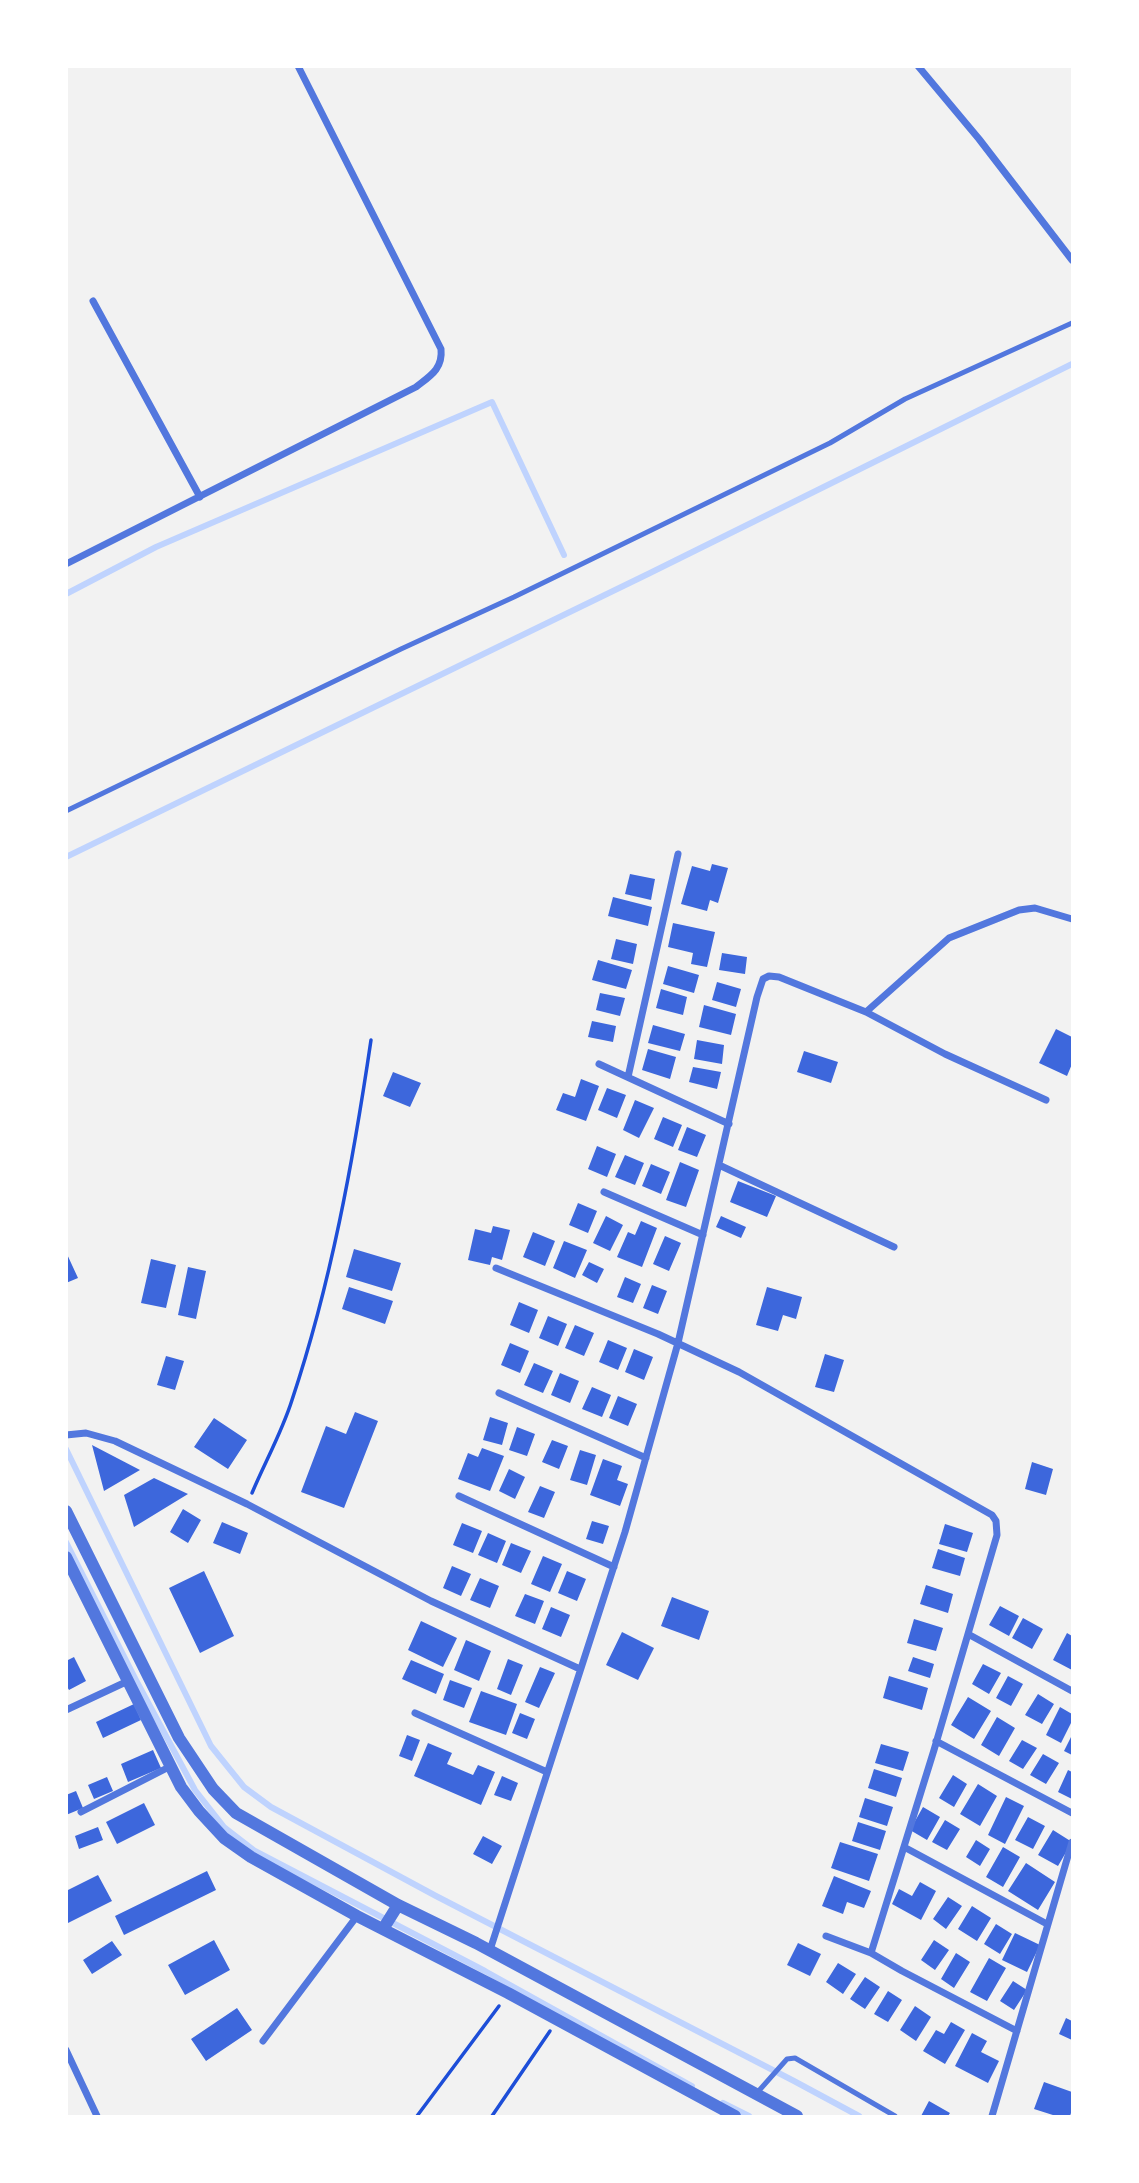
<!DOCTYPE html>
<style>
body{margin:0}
#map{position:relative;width:1139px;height:2183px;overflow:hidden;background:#f2f2f2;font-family:"Sofia Sans Condensed",sans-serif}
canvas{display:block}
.frame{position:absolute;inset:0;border:68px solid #fff;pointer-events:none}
</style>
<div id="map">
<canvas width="1139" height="2183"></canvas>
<div class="frame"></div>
</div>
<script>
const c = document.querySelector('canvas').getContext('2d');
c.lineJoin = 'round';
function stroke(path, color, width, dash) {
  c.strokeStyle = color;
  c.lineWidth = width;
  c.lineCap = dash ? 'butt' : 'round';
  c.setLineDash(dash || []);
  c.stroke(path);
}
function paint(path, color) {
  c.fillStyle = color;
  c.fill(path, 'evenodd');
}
stroke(new Path2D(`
 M66,594L156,547L492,402L564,555
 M66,857L650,573L1072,364
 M66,1449L211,1746L244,1787L271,1807L436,1896L794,2081L859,2116
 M66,1542L137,1682L195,1790L224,1827L255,1851L485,1971L692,2086
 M723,2103L749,2116`), '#bfd3fe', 6);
paint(new Path2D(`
 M712,864L728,868L718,903L710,900L707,911L681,904L692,866L710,871Z
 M630,874L655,879L651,900L625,894Z
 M613,897L652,907L648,926L608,916Z
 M673,923L715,932L707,967L691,964L693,953L668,947Z
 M616,939L637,944L633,964L611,959Z
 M722,953L747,957L745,974L719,970Z
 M598,960L632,970L626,989L592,980Z
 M668,966L699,975L694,993L663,984Z
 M717,982L741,989L736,1007L712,1000Z
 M661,989L687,997L683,1015L656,1008Z
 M600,993L625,998L620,1016L596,1010Z
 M704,1005L736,1014L731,1035L699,1027Z
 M592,1021L616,1026L613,1042L588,1037Z
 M653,1025L685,1034L680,1051L648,1043Z
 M1056,1029L1072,1037V1064L1067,1076L1039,1063Z
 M697,1040L724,1045L722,1064L694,1059Z
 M648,1049L676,1057L670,1079L642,1070Z
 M804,1051L838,1062L831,1083L797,1072Z
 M693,1067L721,1072L717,1089L689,1082Z
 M393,1072L421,1083L410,1107L383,1096Z
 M581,1079L599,1086L586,1121L556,1110L563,1093L575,1097Z
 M607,1088L626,1095L617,1118L598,1110Z
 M635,1100L654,1108L639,1138L623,1130Z
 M663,1117L682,1125L673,1147L654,1139Z
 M687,1127L706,1135L697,1157L678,1150Z
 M597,1146L616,1154L607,1177L588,1169Z
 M625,1155L644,1163L635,1185L615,1177Z
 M680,1162L699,1170L686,1207L666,1200Z
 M651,1164L670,1172L661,1194L642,1186Z
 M738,1181L776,1196L767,1217L730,1202Z
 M578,1203L597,1211L588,1233L569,1225Z
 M606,1216L623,1225L610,1251L593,1243Z
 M721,1216L746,1227L741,1238L716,1227Z
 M641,1221L657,1228L642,1267L617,1257L628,1232L635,1235Z
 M493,1226L510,1230L502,1260L492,1257L490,1265L468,1260L475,1229L491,1233Z
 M533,1232L555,1241L545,1266L523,1257Z
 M665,1236L681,1243L669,1271L653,1264Z
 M564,1241L587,1250L575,1278L553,1268Z
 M354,1249L401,1263L392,1291L346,1277Z
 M66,1252L78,1278L66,1283Z
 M151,1259L176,1265L166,1308L141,1303Z
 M589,1262L604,1269L597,1283L582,1275Z
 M188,1267L206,1271L196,1319L178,1315Z
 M625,1277L641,1284L633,1303L617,1297Z
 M652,1285L667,1291L658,1314L643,1308Z
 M349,1287L393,1301L385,1324L342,1309Z
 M767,1287L802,1297L796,1319L783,1315L778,1331L756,1325Z
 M519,1302L538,1310L529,1333L510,1325Z
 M548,1316L567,1324L558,1346L539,1338Z
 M575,1325L594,1333L584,1356L565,1348Z
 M608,1340L627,1348L618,1370L599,1362Z
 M510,1343L529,1351L520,1373L501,1365Z
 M634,1349L653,1357L644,1380L625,1372Z
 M825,1354L844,1360L834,1392L815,1387Z
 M166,1356L184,1361L175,1390L157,1385Z
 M534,1363L553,1371L543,1393L524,1385Z
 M560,1373L579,1381L570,1403L551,1395Z
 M592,1387L611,1395L602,1417L582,1409Z
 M618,1396L637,1404L628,1426L609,1418Z
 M355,1412L378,1421L344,1508L301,1492L326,1426L346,1434Z
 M490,1417L508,1423L502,1445L483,1440Z
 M214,1418L247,1440L228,1469L194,1447Z
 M517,1427L535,1434L527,1456L509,1450Z
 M552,1440L568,1446L559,1469L542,1462Z
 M92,1445L140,1470L104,1491Z
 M482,1448L504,1456L490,1491L458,1479L468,1453L478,1457Z
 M580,1450L596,1455L587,1485L570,1480Z
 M603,1459L622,1466L617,1480L628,1484L620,1506L590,1495Z
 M1032,1462L1053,1469L1046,1495L1025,1489Z
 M509,1469L525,1477L515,1499L499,1491Z
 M154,1478L188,1494L134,1527L124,1495Z
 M540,1486L555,1492L544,1518L528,1512Z
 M183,1509L201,1520L188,1543L170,1532Z
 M592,1521L609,1526L603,1544L586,1539Z
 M222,1522L248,1533L240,1554L213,1543Z
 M462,1523L482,1531L473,1553L453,1545Z
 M945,1524L973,1533L967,1552L939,1544Z
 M488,1533L506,1541L497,1563L478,1555Z
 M511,1543L531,1551L521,1573L502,1565Z
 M938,1549L965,1558L960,1576L932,1568Z
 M543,1556L562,1564L550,1592L531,1584Z
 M452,1566L471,1574L461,1596L443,1588Z
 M204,1571L234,1636L200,1653L169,1588Z
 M567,1571L586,1579L577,1601L558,1593Z
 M480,1578L499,1586L490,1608L470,1600Z
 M926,1585L953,1594L948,1613L920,1604Z
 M525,1594L544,1601L535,1624L515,1616Z
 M672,1597L709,1611L699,1640L661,1626Z
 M1000,1606L1019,1616L1009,1636L989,1625Z
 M551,1607L570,1615L561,1637L542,1629Z
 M1023,1618L1043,1629L1032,1649L1012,1638Z
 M914,1619L943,1628L936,1651L907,1643Z
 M421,1621L457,1638L443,1667L408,1650Z
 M622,1632L654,1648L638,1680L606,1665Z
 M1067,1633L1072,1636V1670L1053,1660Z
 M466,1640L491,1651L479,1681L454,1670Z
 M74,1657L86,1681L69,1690L66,1685V1661Z
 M913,1657L934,1664L930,1678L908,1671Z
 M508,1659L523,1665L511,1695L497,1689Z
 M411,1660L444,1674L436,1694L402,1679Z
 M983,1664L1001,1673L989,1694L972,1684Z
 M540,1667L555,1673L539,1708L525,1702Z
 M889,1676L928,1688L922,1710L883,1698Z
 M1008,1676L1023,1684L1011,1706L996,1698Z
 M450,1680L472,1688L464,1708L443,1700Z
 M481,1691L517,1704L506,1735L469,1722Z
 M1038,1694L1054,1704L1042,1724L1025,1715Z
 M968,1697L991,1711L974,1739L951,1725Z
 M134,1704L141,1720L103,1738L96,1722Z
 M1060,1707L1072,1714V1721L1061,1743L1046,1735Z
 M520,1713L535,1719L527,1739L512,1733Z
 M997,1717L1015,1728L999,1756L981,1745Z
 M407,1735L420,1740L412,1761L399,1756Z
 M1072,1735V1755L1064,1751Z
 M1022,1740L1037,1748L1023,1769L1009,1761Z
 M428,1743L452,1753L447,1764L473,1775L478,1765L495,1772L481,1805L414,1776Z
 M881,1744L909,1752L903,1771L875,1763Z
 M153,1750L161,1768L128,1782L121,1764Z
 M1043,1754L1059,1763L1046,1784L1030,1775Z
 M874,1769L902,1778L896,1797L868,1788Z
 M1068,1770L1072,1772V1799L1058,1792Z
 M953,1775L967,1784L954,1807L939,1798Z
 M502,1776L518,1783L511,1801L494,1795Z
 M107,1777L113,1791L94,1799L88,1785Z
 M978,1784L997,1796L980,1826L960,1814Z
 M76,1791L83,1808L66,1815V1795Z
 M1006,1797L1024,1806L1005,1844L988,1835Z
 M865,1798L893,1807L887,1826L859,1817Z
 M144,1803L155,1825L117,1844L106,1822Z
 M923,1807L940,1817L927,1840L910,1830Z
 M1028,1817L1045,1826L1033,1849L1015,1840Z
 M945,1820L960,1829L947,1850L932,1842Z
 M858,1822L886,1831L880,1850L852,1841Z
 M98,1827L103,1840L79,1849L75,1836Z
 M1053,1830L1072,1842L1058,1866L1038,1855Z
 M483,1836L502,1846L492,1864L473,1854Z
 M976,1840L990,1849L980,1866L966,1857Z
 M840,1842L878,1854L869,1881L831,1868Z
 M1003,1847L1020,1857L1003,1887L986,1877Z
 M1026,1863L1055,1882L1038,1910L1008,1891Z
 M207,1871L216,1890L124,1935L115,1916Z
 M98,1875L112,1901L66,1924V1891Z
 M834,1876L871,1891L864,1908L847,1902L843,1914L822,1906Z
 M920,1882L936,1891L921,1920L892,1904L899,1889L912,1896Z
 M948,1897L962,1906L946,1929L933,1919Z
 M972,1906L991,1918L977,1941L958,1929Z
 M996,1924L1012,1934L1000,1954L984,1944Z
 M1015,1933L1040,1945L1027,1972L1002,1960Z
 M214,1940L230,1970L185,1995L168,1965Z
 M934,1940L949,1950L935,1970L921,1960Z
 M112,1941L122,1955L92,1974L83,1960Z
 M798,1943L821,1954L810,1976L787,1965Z
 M956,1953L970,1962L954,1988L941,1979Z
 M989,1958L1006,1968L987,2001L970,1992Z
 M838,1963L856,1974L843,1994L826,1982Z
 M865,1977L880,1987L865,2009L850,1999Z
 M1013,1981L1027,1990L1014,2010L1000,2001Z
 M888,1991L902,2000L888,2022L874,2014Z
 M915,2006L931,2017L916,2041L900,2030Z
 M237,2008L252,2030L206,2061L191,2039Z
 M1066,2018L1072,2021V2040L1059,2034Z
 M951,2022L965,2030L945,2064L923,2051L936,2030L944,2034Z
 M972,2033L987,2041L981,2052L999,2061L988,2083L955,2066Z
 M1044,2082L1072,2092V2110L1070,2116H1056L1034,2109Z
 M929,2101L950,2113L948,2116H921Z`), '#3d67dc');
stroke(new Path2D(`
 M252,1493C265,1462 282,1432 292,1400C331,1283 353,1162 371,1040
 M417,2116L499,2006
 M492,2116L550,2031`), '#1d4ed8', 3.5);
stroke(new Path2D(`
 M66,811L401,649L514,597L830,443L905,399L1072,323
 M756,2094L787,2059L795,2058L895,2116`), '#5277de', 5);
stroke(new Path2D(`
 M918,66L979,139L1072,260
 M93,301L200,497
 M66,564L416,387C430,376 443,369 441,349L298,66
 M866,1012L949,938L1019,910L1035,908L1072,919
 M599,1064L729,1124
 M628,1077L678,854
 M719,1165L894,1247
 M604,1192L703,1235
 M496,1268L658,1334L739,1372L992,1515L996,1521L997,1535L934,1750L871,1953L902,1971L1017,2031
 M499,1393L646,1458
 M66,1435L86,1433L115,1441L247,1504L431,1601L580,1669
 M459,1496L614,1567
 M968,1634L1072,1691
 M66,1710L128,1681
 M415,1713L547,1772
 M936,1741L1072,1813
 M81,1812L171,1766
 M904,1847L1047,1924
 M826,1936L871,1953
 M490,1950L625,1532L678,1343L757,997L763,979L769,976L779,977L866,1012L945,1054L1046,1100
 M263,2041L357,1916
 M66,2050L97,2116
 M992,2116L1072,1842`), '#5277de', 7);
stroke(new Path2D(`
 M66,1511L179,1738L213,1789L236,1813L398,1905L476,1943L797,2116
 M66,1557L181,1787L199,1811L224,1838L251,1857L357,1916L508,1993L735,2116
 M383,1929L398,1905`), '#5277de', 12);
</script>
